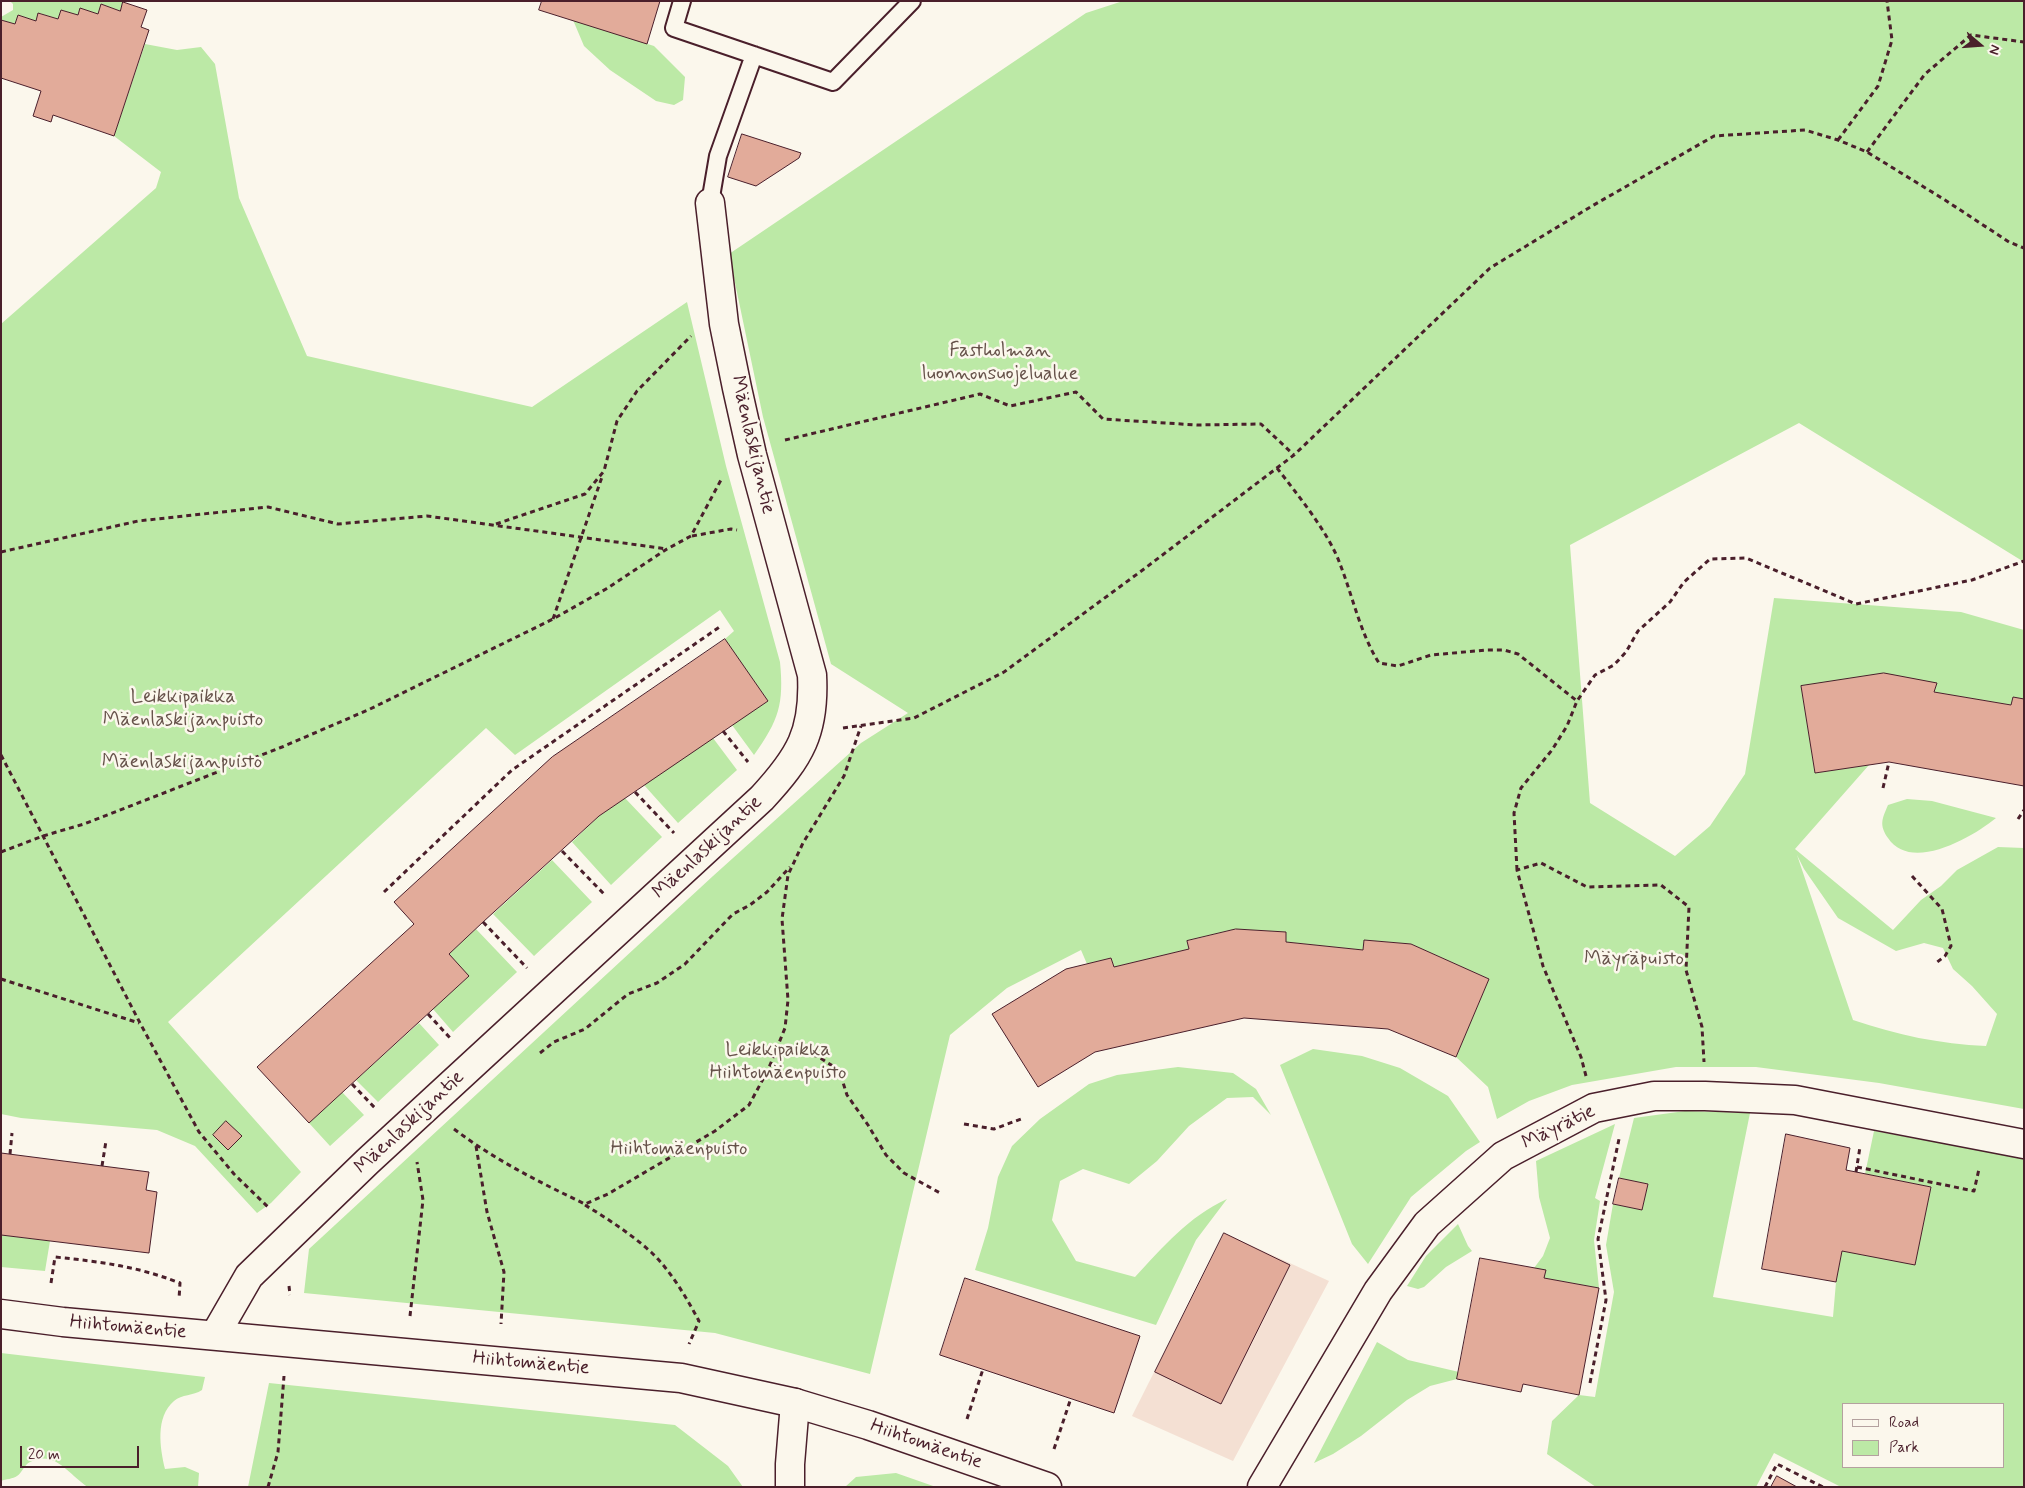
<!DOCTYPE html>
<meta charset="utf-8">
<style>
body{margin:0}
#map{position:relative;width:2025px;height:1488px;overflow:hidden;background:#fbf7ec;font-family:Mynerve,sans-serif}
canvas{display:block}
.frame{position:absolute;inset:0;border:2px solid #4a1f2b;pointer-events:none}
.legend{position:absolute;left:1842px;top:1403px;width:162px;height:65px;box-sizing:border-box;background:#fbf7ec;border:1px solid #b4a19f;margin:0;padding:6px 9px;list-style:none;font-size:15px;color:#4a1f2b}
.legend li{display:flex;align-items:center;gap:10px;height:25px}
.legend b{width:25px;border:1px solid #b4a19f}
.north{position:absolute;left:1955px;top:20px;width:50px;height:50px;-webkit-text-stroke:4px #fbf7ec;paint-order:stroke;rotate:108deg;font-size:14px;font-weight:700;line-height:20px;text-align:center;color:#4a1f2b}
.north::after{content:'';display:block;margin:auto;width:18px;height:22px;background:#4a1f2b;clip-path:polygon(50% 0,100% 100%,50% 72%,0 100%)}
.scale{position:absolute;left:20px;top:1446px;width:119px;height:22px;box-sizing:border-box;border:2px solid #4a1f2b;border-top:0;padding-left:6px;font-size:15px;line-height:18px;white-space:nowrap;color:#4a1f2b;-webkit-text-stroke:4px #fbf7ec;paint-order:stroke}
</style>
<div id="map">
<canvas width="2025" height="1488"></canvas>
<div class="frame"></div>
<ul class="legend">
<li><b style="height:6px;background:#fbf7ec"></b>Road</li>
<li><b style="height:14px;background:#bce9a6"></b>Park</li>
</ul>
<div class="north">N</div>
<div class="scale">20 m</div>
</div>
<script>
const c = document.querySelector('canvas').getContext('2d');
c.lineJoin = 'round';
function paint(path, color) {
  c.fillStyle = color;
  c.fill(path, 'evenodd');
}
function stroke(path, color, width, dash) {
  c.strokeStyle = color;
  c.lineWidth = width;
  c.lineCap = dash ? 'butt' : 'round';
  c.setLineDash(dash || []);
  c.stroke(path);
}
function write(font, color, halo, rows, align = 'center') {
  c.font = font + ' Mynerve,sans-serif';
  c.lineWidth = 5;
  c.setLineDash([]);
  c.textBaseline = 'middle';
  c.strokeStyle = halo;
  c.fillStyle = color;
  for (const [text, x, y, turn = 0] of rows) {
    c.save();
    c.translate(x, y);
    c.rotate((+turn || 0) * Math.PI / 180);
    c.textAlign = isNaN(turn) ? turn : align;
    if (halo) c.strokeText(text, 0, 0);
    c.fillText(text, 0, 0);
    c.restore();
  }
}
paint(new Path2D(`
 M1224,1233L1329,1281L1233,1461L1132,1416Z`), '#f4e0d3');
paint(new Path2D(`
 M10,1H124L120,11L101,4L98,14L80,8L78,15L61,10L58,19L39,13L36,21L18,15L15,24L1,20V17L13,10V4Z
 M1123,1H2024V562L1799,423L1570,545L1590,803L1675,856L1710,826L1745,774L1774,598L1961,612L2024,630V699L2013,697L2011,705L1934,692L1937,683L1801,686L1815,773L1869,765L1795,849L1893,930L1921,900L1941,886L1957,870L1998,847L2024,848V1109L1879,1083L1756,1067H1676L1572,1085L1529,1101L1497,1119L1488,1087L1456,1057L1489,979L1411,944L1364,940L1363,950L1286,942V932L1236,929L1187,941L1189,949L1114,967L1111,958L1087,964L1081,950L1007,988L950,1035L870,1374L715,1333L304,1293L309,1249L713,876L861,743L908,713L831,664L763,417L729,254L1086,13ZM1797,855L1804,869L1838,918L1896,951L1924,943L1943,948L1953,969L1972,986L1997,1014L1986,1046C1940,1044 1897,1035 1853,1020Z
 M573,20L654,46L685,77L683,100L674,105L656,101L610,70L584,46Z
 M145,44L177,50L201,47L215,64L239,198L307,356L532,407L687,302L726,466L780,662C784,704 779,720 754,755L732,725L768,701L725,639L734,631L720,610L515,755L486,728L168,1022L301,1172L271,1203L257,1213L195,1146L157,1130L21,1118L1,1114V324L156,188L161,172L114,136Z
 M713,738L737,770L678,823L644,785Z
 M625,798L662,837L611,885L572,842L599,816Z
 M1907,799L1932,801L1996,818C1973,837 1911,873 1888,838C1879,825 1882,819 1888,805Z
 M552,860L592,902L534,956L493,914Z
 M476,929L517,972L453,1032L433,1009L468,977L449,954Z
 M419,1023L439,1045L378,1102L356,1080Z
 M1313,1049L1362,1056L1400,1068L1448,1096L1480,1142L1466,1151L1411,1197L1368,1264L1352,1244L1280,1065Z
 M1178,1067L1233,1073L1256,1089L1271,1115L1253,1097L1227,1098L1189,1126L1157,1161L1129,1184L1083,1169L1060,1181L1052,1220L1076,1261L1135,1277C1164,1246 1188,1217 1227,1199L1196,1240L1156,1325L975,1270L988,1228L998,1177L1012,1146L1040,1119L1089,1084L1117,1075Z
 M342,1092L364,1115L330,1146L309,1123Z
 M1685,1111L1750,1113L1713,1297L1833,1317L1836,1282L1842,1251L1915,1264L1931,1187L1865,1174L1874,1131L2024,1158V1487H1841L1774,1453L1756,1487H1596L1547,1454L1552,1421L1579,1395L1595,1397L1614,1292L1606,1245L1613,1204L1642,1210L1648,1184L1619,1178L1634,1118ZM1844,1404H2004V1467H1844Z
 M1615,1124L1595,1198L1600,1201L1594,1240L1599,1288L1544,1278L1534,1268L1543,1256L1550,1238L1539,1197L1536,1161Z
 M1458,1224L1468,1246L1472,1251L1446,1267L1424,1287L1418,1289L1407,1286L1426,1256Z
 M1,1235L50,1241L45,1271L1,1267Z
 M1377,1342L1408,1360L1459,1372L1457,1379L1430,1386L1407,1400L1361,1436L1333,1454L1314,1463Z
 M1,1353L205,1377L202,1390C193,1396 182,1394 174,1401C155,1417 160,1448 165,1469L185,1467L199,1473L198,1487H88C69,1475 55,1449 30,1462C24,1465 22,1473 17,1476C13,1479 6,1479 1,1481Z
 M269,1383L675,1425L728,1466L743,1487H248Z
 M896,1473L936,1487H845L856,1477Z`), '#bce9a6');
const building = new Path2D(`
 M542,1H660L647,44L539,10Z
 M123,2L147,10L141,27L149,30L114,136L53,115L51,122L33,116L41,91L1,78V20L15,24L18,15L36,21L38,13L58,19L61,10L78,15L80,8L98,14L101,4L120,11Z
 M742,134L801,153L799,158L756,186L728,177Z
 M725,639L768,701L599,816L483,922L449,954L469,976L309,1123L257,1067L414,924L394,902L552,757Z
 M1884,673L1937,683L1934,692L2011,705L2013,697L2024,699V786L1889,762L1815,773L1801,686Z
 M1236,929L1286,932V942L1363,950L1364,940L1411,944L1489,979L1456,1057L1388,1029L1244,1018L1095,1052L1038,1087L992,1014L1066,969L1111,958L1114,967L1189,949L1187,941Z
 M226,1121L242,1136L228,1150L213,1135Z
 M1786,1134L1850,1148L1846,1170L1931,1187L1915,1265L1842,1251L1836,1282L1762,1269Z
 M1,1153L149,1172L146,1190L157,1192L149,1253L1,1235Z
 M1619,1178L1648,1184L1642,1210L1613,1204Z
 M1224,1233L1290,1265L1221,1404L1155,1372Z
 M1480,1258L1546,1270L1544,1278L1599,1288L1579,1395L1523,1384L1521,1392L1457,1379Z
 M965,1278L1140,1336L1114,1413L940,1355Z
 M1777,1476L1797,1487H1771Z`);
paint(building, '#e2ab9a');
stroke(building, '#4a1f2b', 1);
const lane = new Path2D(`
 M682,1L674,28L833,82L912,1
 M710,203L718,156L754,55`);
const street = new Path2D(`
 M215,1335L249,1276L368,1161L762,798C800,757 815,732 812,675L752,455L737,388L724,324L710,203
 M790,1487V1464L795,1403
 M1262,1487L1378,1291L1427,1224L1503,1156L1594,1108L1654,1096H1705L1795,1100L2024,1144`);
const secondary = new Path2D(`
 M1,1314L63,1322L681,1378L795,1403L868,1425L1047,1487`);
stroke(lane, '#4a1f2b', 20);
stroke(street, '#4a1f2b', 31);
stroke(secondary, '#4a1f2b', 31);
stroke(new Path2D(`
 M1838,140L1878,86L1892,40L1887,1
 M1867,152L1925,74L1971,35L2024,42
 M785,440L980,394L1010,406L1076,392L1103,419L1197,425L1261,424L1294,455
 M1277,468C1297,494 1329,533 1340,564C1353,597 1360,633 1379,663L1398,666L1431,655L1487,650H1504L1518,654L1577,701
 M496,524L585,494L604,471L617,421L637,391L691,336
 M692,536L731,529L737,530
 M1,552L138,521L268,507L338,524L427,516L667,549
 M553,619L603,474
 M843,728L914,718L1004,672L1144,569L1294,455L1490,268L1592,206L1714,136L1805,130L1838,140L1867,152L1945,200L2009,242L2024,248
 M723,731L748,762
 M1,755L140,1023L199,1132L234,1174L269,1208
 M1883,788L1889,762
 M635,792L674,833
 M2018,819L2024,810
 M562,851L605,895
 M1,852L43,836L84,824L282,747L368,710L553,619L606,589L667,549L691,536L722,478
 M1517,870L1514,813L1521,788L1552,750L1567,726L1577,701L1595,675L1614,665L1626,652L1638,631L1670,602L1684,582L1710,559L1746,558L1856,604L1972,580L2024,561
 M1912,876L1942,909L1951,946L1945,956L1936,963
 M384,892L512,770L721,626
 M483,922L527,968
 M1,979L139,1023
 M428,1014L451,1039
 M777,1049L817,1056L839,1070L847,1095L868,1125L886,1155L904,1173L940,1193
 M540,1053L554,1042L585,1029L628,994L657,983L685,964L733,914L750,905L767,892L790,867
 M1586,1076L1581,1057L1543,966L1517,870L1541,863L1587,887L1661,885L1689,907L1686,970L1702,1027L1704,1062
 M352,1084L375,1108
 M964,1124L994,1129L1021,1119
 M454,1129C495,1160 539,1182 585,1204L608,1194L715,1131L749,1105L768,1070L785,1028L788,1000L782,919L788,875L803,843L844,776L861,726
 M476,1146L487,1212L504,1272L501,1324
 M10,1154L12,1133
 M102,1166L106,1141
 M1857,1167L1974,1191L1979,1169
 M1856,1172L1860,1147
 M585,1205C608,1219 631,1234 651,1252C671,1271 686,1297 699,1321L689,1344
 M51,1283L55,1257C102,1262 136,1266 180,1283L179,1299
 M289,1286L290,1295
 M410,1316L423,1200L417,1162
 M1590,1383L1606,1300L1598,1239L1619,1139
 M967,1419L983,1369
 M1054,1449L1071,1398
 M268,1487L278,1452L284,1376
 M1765,1487L1777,1464L1823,1487`), '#4a1f2b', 3, [5, 4]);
stroke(lane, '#fbf7ec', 16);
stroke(street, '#fbf7ec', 28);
stroke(secondary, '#fbf7ec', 28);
write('20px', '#66524a', '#fbf7ec', [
 ["Fastholman",1000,352],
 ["luonnonsuojelualue",1000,375],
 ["Leikkipaikka",183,698],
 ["Mäenlaskijanpuisto",183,721],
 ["Mäenlaskijanpuisto",182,763],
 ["Mäyräpuisto",1634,960],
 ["Leikkipaikka",778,1051],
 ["Hiihtomäenpuisto",778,1074],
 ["Hiihtomäenpuisto",679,1150]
]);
write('20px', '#4a1f2b', '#fbf7ec', [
 ["Mäenlaskijantie",752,445,77],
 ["Mäenlaskijantie",708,848,-43],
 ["Mäenlaskijantie",410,1123,-43],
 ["Mäyrätie",1559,1128,-26],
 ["Hiihtomäentie",128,1328,5],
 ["Hiihtomäentie",531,1364,5],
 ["Hiihtomäentie",926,1445,19]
]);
</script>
